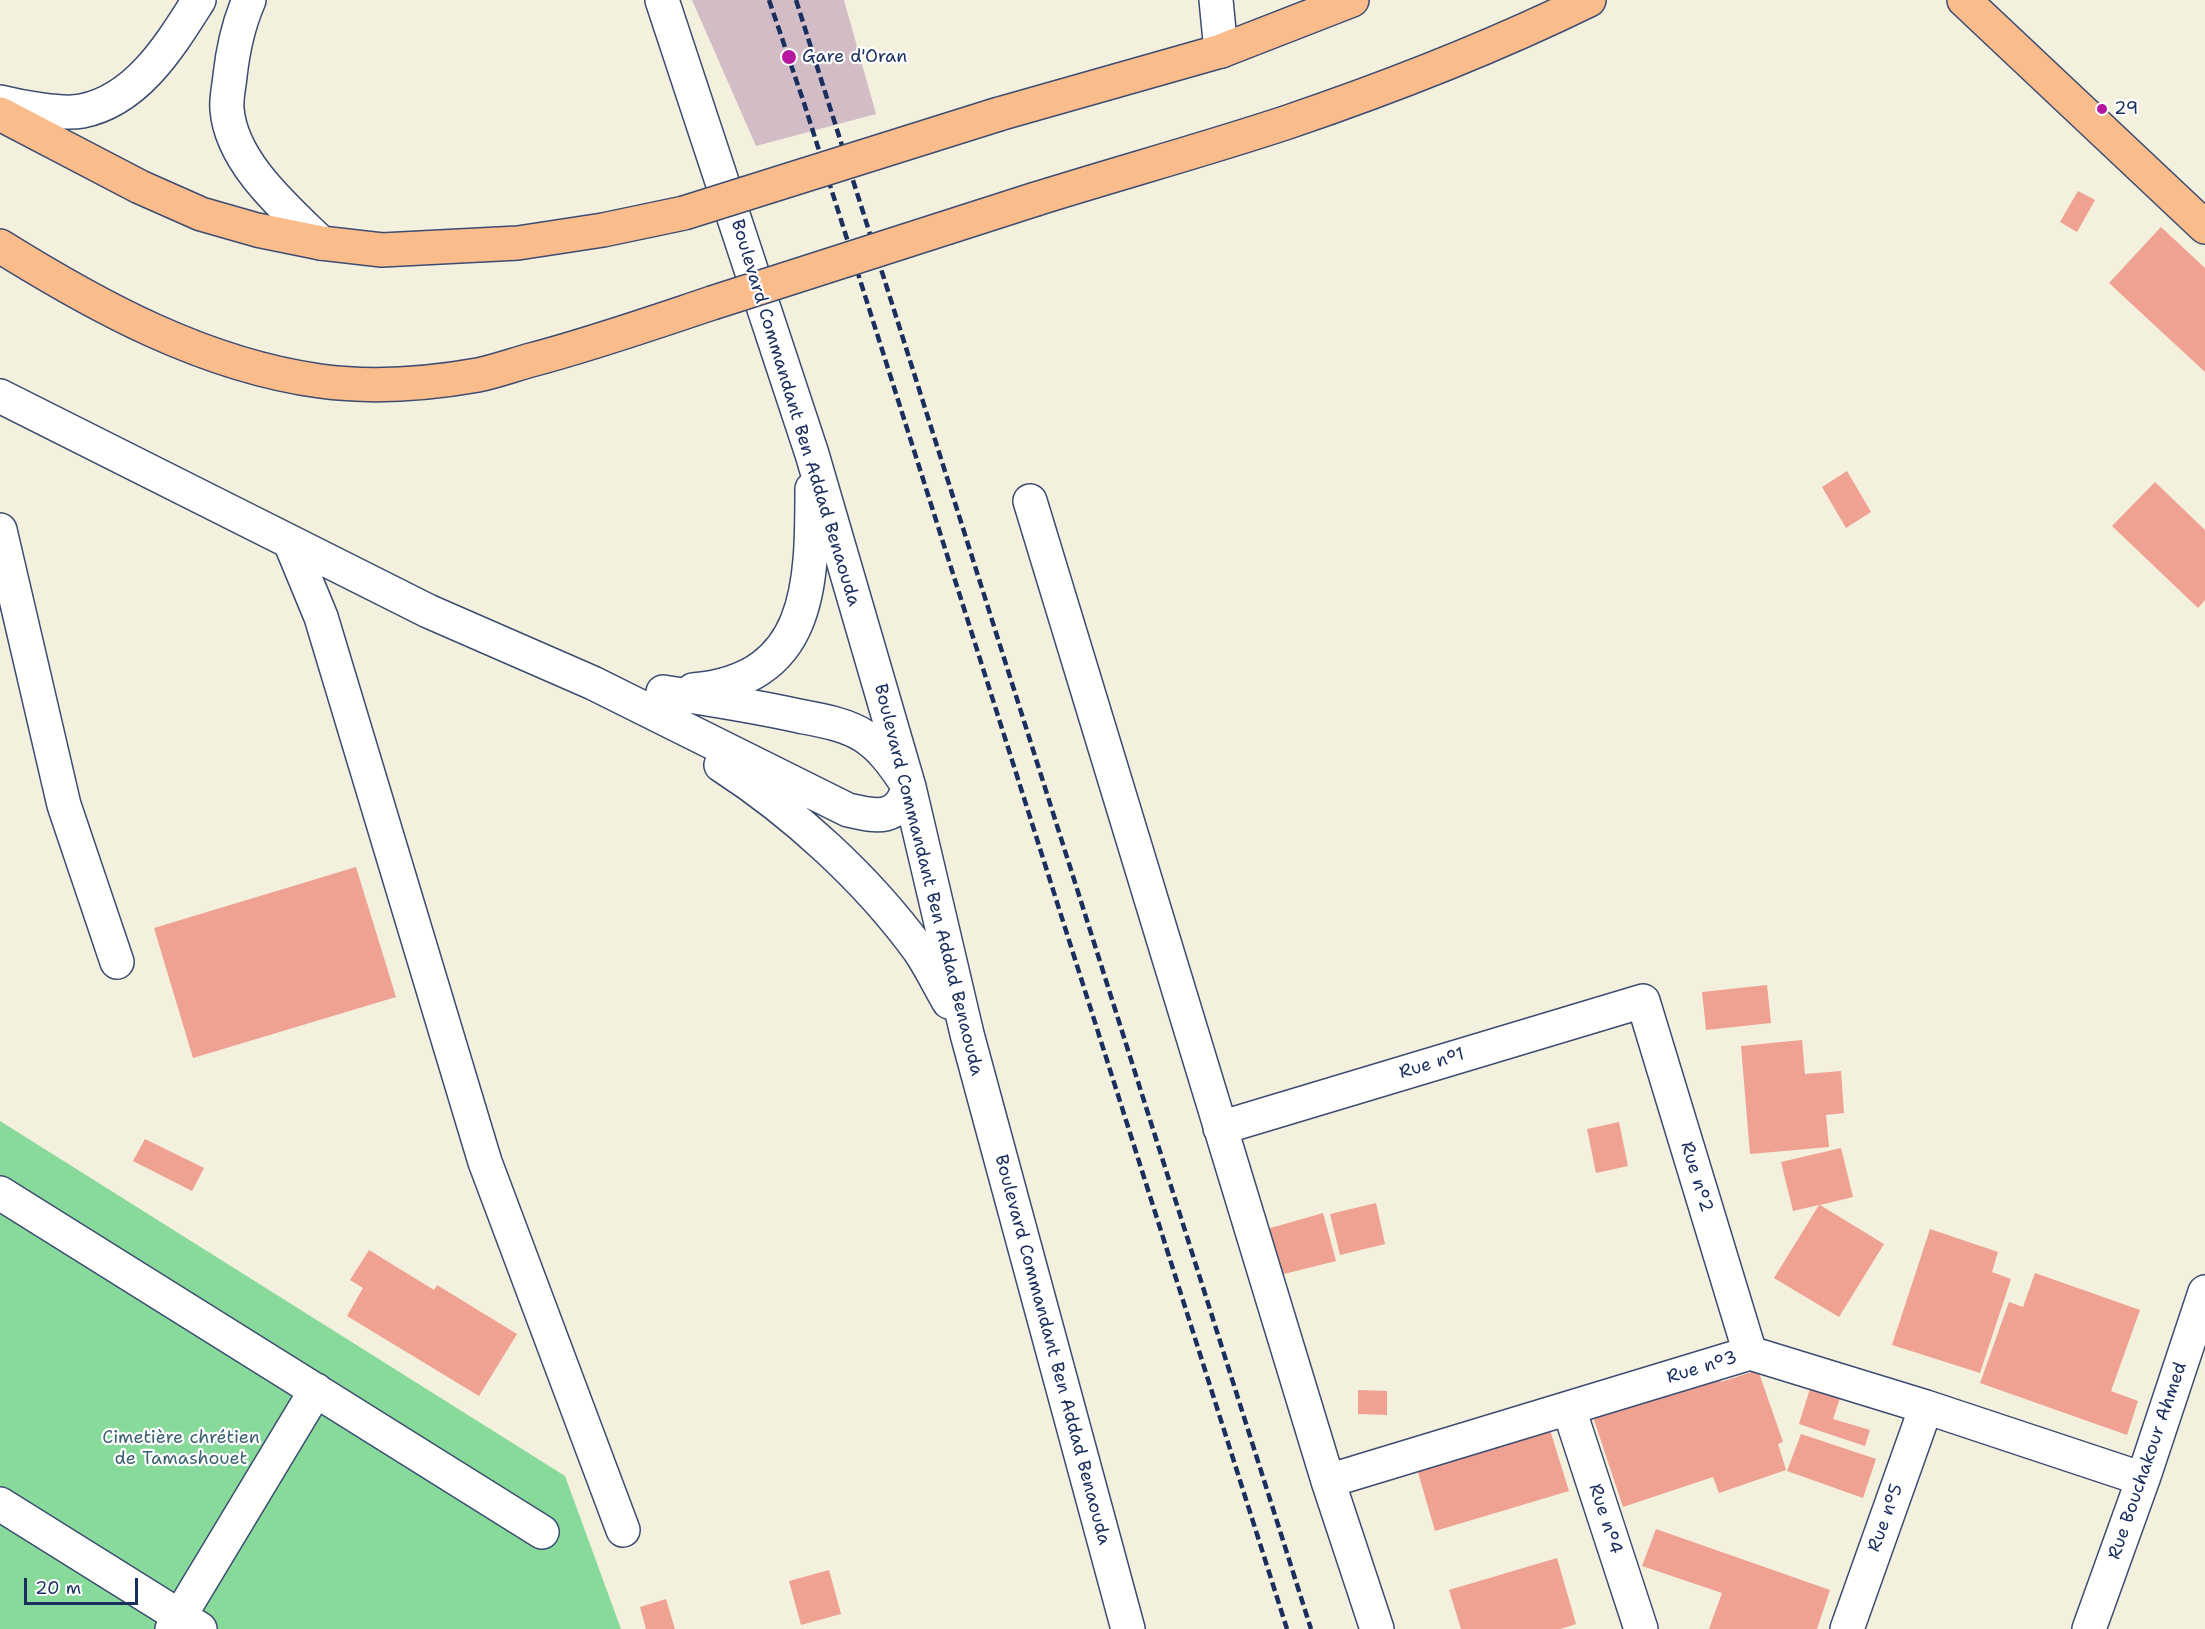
<!DOCTYPE html>
<meta charset="utf-8">
<style>
body{margin:0}
#map{position:relative;width:2205px;height:1629px;overflow:hidden;background:#f4f0de;font-family:"Shantell Sans",sans-serif}
canvas{display:block}
.scale{position:absolute;left:24px;top:1578px;width:114px;height:27px;box-sizing:border-box;border:3px solid #1b2f5e;border-top:0;padding-left:8px;font-size:18px;line-height:21px;white-space:nowrap;color:#1b2f5e;-webkit-text-stroke:4px #fff;paint-order:stroke}
</style>
<div id="map">
<canvas width="2205" height="1629"></canvas>
<div class="scale">20 m</div>
</div>
<script>
const c = document.querySelector('canvas').getContext('2d');
c.lineJoin = 'round';
function paint(path, color) {
  c.fillStyle = color;
  c.fill(path, 'evenodd');
}
function stroke(path, color, width, dash) {
  c.strokeStyle = color;
  c.lineWidth = width;
  c.lineCap = dash ? 'butt' : 'round';
  c.setLineDash(dash || []);
  c.stroke(path);
}
function write(font, color, halo, rows, align = 'center') {
  c.font = font + ' "Shantell Sans",sans-serif';
  c.lineWidth = 4.5;
  c.setLineDash([]);
  c.textBaseline = 'middle';
  c.strokeStyle = halo;
  c.fillStyle = color;
  for (const [text, x, y, turn = 0] of rows) {
    c.save();
    c.translate(x, y);
    c.rotate((+turn || 0) * Math.PI / 180);
    c.textAlign = isNaN(turn) ? turn : align;
    if (halo) c.strokeText(text, 0, 0);
    c.fillText(text, 0, 0);
    c.restore();
  }
}
paint(new Path2D(`
 M692,0H844L876,114L756,146Z`), '#d2bdc6');
paint(new Path2D(`
 M0,1121L565,1476L621,1629H0Z`), '#88da9b');
paint(new Path2D(`
 M2078,191L2095,200L2077,232L2060,222Z
 M2161,227L2205,268V372L2109,283Z
 M1847,471L1871,512L1846,528L1822,487Z
 M2155,482L2205,530V600L2198,608L2112,526Z
 M356,867L396,997L193,1058L154,928Z
 M1767,985L1771,1023L1706,1030L1702,992Z
 M1802,1040L1805,1074L1841,1071L1844,1113L1826,1115L1829,1147L1750,1154L1741,1046Z
 M1619,1122L1628,1166L1596,1173L1587,1129Z
 M145,1139L204,1168L192,1191L133,1161Z
 M1841,1148L1853,1197L1820,1205L1884,1244L1839,1317L1774,1278L1819,1205L1793,1211L1781,1162Z
 M1376,1203L1385,1244L1340,1255L1330,1214Z
 M1323,1213L1336,1261L1280,1275L1267,1229Z
 M1930,1229L1998,1252L1992,1272L2011,1279L1980,1373L1892,1345Z
 M369,1250L434,1290L437,1285L517,1334L479,1396L347,1316L363,1288L350,1280Z
 M2035,1273L2140,1310L2111,1391L2138,1401L2127,1435L1980,1383L2009,1302L2023,1307Z
 M1716,1370L1721,1382L1758,1370L1783,1442L1778,1444L1786,1470L1719,1493L1713,1477L1623,1507L1591,1411Z
 M1812,1382L1842,1392L1833,1419L1870,1430L1865,1446L1799,1424Z
 M1358,1390L1387,1391V1415L1358,1414Z
 M1550,1430L1569,1491L1435,1531L1417,1469Z
 M1801,1434L1876,1459L1863,1498L1787,1471Z
 M1656,1529L1830,1590L1817,1629H1709L1722,1593L1642,1566Z
 M1557,1558L1576,1624L1560,1629H1461L1449,1590Z
 M829,1570L841,1614L801,1625L789,1581Z
 M666,1599L675,1629H646L640,1607Z`), '#efa192');
const minor = new Path2D(`
 M249,0C238,25 233,49 230,76C229,87 226,98 227,109C231,162 285,208 321,243
 M662,0L812,454L909,787L967,1034L1128,1629
 M1216,0L1221,51
 M0,102C20,107 62,115 82,111C138,100 171,44 199,0
 M0,396L428,611L593,683L848,810C878,817 898,821 909,787C896,768 884,749 864,736C845,724 820,720 799,716C754,706 709,699 663,692
 M1030,501L1328,1481L1377,1629
 M0,530L64,805L117,962
 M290,542L321,617L485,1162L623,1530
 M693,690C812,679 812,584 812,489
 M721,765C794,812 868,880 919,950C930,966 939,985 949,1002
 M1220,1128L1643,1001L1750,1353
 M0,1193L542,1532
 M1569,1409L1641,1629
 M1328,1481L1750,1353L1926,1407L2143,1479
 M0,1504L200,1629
 M172,1629L316,1390
 M1847,1629L1926,1407
 M2089,1629L2143,1479L2205,1292`);
const major = new Path2D(`
 M1964,0L2205,227
 M0,114L140,187L201,214L257,230L321,243L382,250L518,243L603,230L684,213
 M999,114L1221,51L1352,0
 M1036,199C1119,173 1203,150 1285,123C1388,88 1491,48 1589,0
 M0,246C98,307 204,365 320,381C371,388 427,384 478,375C496,371 513,365 531,360C592,344 652,323 712,303`);
stroke(minor, '#3c4c71', 36);
stroke(major, '#3c4c71', 36);
stroke(minor, '#fff', 33);
stroke(major, '#fabc8b', 33);
stroke(new Path2D(`
 M769,0L804,103L1287,1629
 M796,0L1311,1629`), '#1b2f5e', 4.5, [9, 4.5]);
const majorBridge = new Path2D(`
 M684,213L999,114
 M712,303L1036,199`);
stroke(majorBridge, '#3c4c71', 36, []);
stroke(majorBridge, '#fabc8b', 33);
for (const [x, y, r, color] of [
 [789,57,8,"#b5179e"],
 [2102,109,6,"#b5179e"]
]) {
  const dot = new Path2D();
  dot.arc(x, y, r, 0, 2 * Math.PI);
  c.fillStyle = color;
  c.fill(dot);
  stroke(dot, '#fff', 2);
}
write('18px', '#1b2f5e', '#fff', [
 ["Gare d'Oran",802,57],
 ["29",2114,109]
], 'left');
write('18px', '#1b2f5e', '#fff', [
 ["Boulevard Commandant Ben Addad Benaouda",795,413,73],
 ["Boulevard Commandant Ben Addad Benaouda",928,880,76],
 ["Rue n°1",1432,1064,-17],
 ["Rue n°2",1696,1177,73],
 ["Boulevard Commandant Ben Addad Benaouda",1052,1350,75],
 ["Rue n°3",1702,1368,-17],
 ["Rue Bouchakour Ahmed",2148,1461,-71],
 ["Rue n°5",1886,1518,-70],
 ["Rue n°4",1605,1519,72]
]);
write('18px', '#3c6270', '#fff', [
 ["Cimetière chrétien",181,1438],
 ["de Tamashouet",181,1459]
]);
</script>
